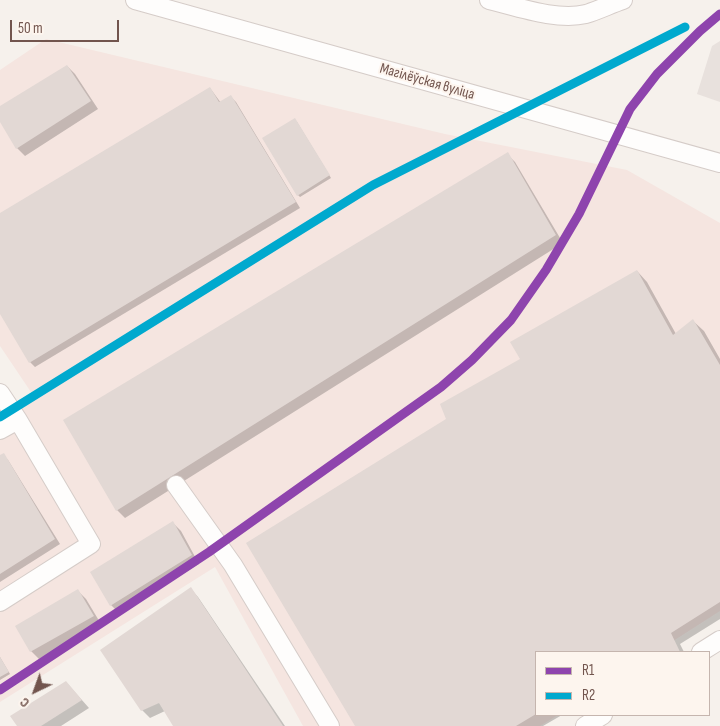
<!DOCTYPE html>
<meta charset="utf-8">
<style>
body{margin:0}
#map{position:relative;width:720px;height:726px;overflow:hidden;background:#f6f1ec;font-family:"Sofia Sans Condensed",sans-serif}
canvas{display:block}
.legend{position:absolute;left:535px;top:651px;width:175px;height:65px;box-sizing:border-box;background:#fdf5ee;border:1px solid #c5b5ae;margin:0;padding:6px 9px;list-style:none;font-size:15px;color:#72554e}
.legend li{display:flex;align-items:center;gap:10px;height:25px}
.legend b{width:25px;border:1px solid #c5b5ae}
.north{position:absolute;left:10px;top:666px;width:50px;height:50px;-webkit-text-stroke:4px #fdf5ee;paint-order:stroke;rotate:222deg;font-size:14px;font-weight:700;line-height:20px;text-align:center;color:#72554e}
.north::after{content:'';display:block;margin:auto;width:18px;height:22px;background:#72554e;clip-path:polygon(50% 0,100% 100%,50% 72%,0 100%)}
.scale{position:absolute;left:10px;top:20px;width:109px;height:22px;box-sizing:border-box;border:2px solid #72554e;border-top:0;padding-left:6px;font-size:15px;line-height:18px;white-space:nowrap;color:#72554e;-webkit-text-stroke:4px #fdf5ee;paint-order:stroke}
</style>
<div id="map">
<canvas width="720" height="726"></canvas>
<ul class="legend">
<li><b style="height:6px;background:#8e44ad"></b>R1</li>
<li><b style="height:6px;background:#00a9ce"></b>R2</li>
</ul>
<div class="north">С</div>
<div class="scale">50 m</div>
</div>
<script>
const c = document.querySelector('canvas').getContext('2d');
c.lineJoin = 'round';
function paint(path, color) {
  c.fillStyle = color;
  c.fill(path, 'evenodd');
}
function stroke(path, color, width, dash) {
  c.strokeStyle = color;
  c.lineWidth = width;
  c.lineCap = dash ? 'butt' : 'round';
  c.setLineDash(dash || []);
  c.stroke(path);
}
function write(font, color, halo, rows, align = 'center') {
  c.font = font + ' "Sofia Sans Condensed",sans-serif';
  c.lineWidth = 4;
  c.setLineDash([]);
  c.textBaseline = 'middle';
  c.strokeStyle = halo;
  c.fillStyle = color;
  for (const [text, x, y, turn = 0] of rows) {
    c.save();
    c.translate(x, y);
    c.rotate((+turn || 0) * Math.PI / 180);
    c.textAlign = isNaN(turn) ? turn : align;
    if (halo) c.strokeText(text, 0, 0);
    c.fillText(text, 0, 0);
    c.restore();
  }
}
paint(new Path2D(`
 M46,39L445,134L627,170L720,223V611L656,652H536V715H558L540,726H303L215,567L0,702V418L35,398L0,346V70Z`), '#f5e5e0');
paint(new Path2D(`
 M720,41V102L697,94L712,46Z`), '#e8e1dd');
paint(new Path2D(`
 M67,66L75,74L98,109L25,156L17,148L0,120V108Z
 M210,88L221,103L231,97L236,102L300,208L35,367L30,362L0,312V215Z
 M297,122L331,178L300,197L298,195Z
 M507,154L515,162L563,243L125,518L117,510L65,421Z
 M637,271L647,282L676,334L693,321L704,331L720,359V619L680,644L684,652H536V715H562L543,726H357L447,419L521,359Z
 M3,455L8,460L60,544L0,582V457Z
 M173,523L181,531L199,564L119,613L111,605Z
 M191,589L198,597L285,726H174L165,711L150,718L142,710Z
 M78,591L86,599L101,624L39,659L31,651Z
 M0,657L10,674L0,680Z
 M66,682L89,708L61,726H18Z`), '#0003');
paint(new Path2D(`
 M67,65L91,101L16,149L0,122V106Z
 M210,87L219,102L231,95L296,202L29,363L0,314V213Z
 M295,118L330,175L297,196L262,138Z
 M508,152L556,235L116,511L63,420Z
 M637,270L673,335L693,319L720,365V602L671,633L680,652H536V714L516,726H355L246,543L446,419L440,404L520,359L510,342Z
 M4,453L55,539L0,574V455Z
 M173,521L192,555L110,606L90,572Z
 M191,587L283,726H173L159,703L141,711L100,650Z
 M78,589L94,616L30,652L15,626Z
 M0,657L9,672L0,677Z
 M66,681L82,700L41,726H17L10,716Z`), '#e2d8d4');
const minor = new Path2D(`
 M135,0L720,163
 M489,0C518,7 557,21 586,14C599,10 611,4 623,0
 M0,393L18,420L91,544L0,602
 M0,430L18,420
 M176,485L233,565L330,726
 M701,652L720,640
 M585,726L603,715`);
stroke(minor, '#d5ccc8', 20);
stroke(minor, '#fefdfc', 18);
stroke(new Path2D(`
 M0,690L209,552L441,387L472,360L511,320L546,270L579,214L630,109L657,74L700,31L720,14`), '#8e44ad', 9);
stroke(new Path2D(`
 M0,417L373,185L685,27`), '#00a9ce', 9);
write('15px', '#72554e', '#fdf5ee', [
 ["Магілёўская вуліца",427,82,16]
]);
</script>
